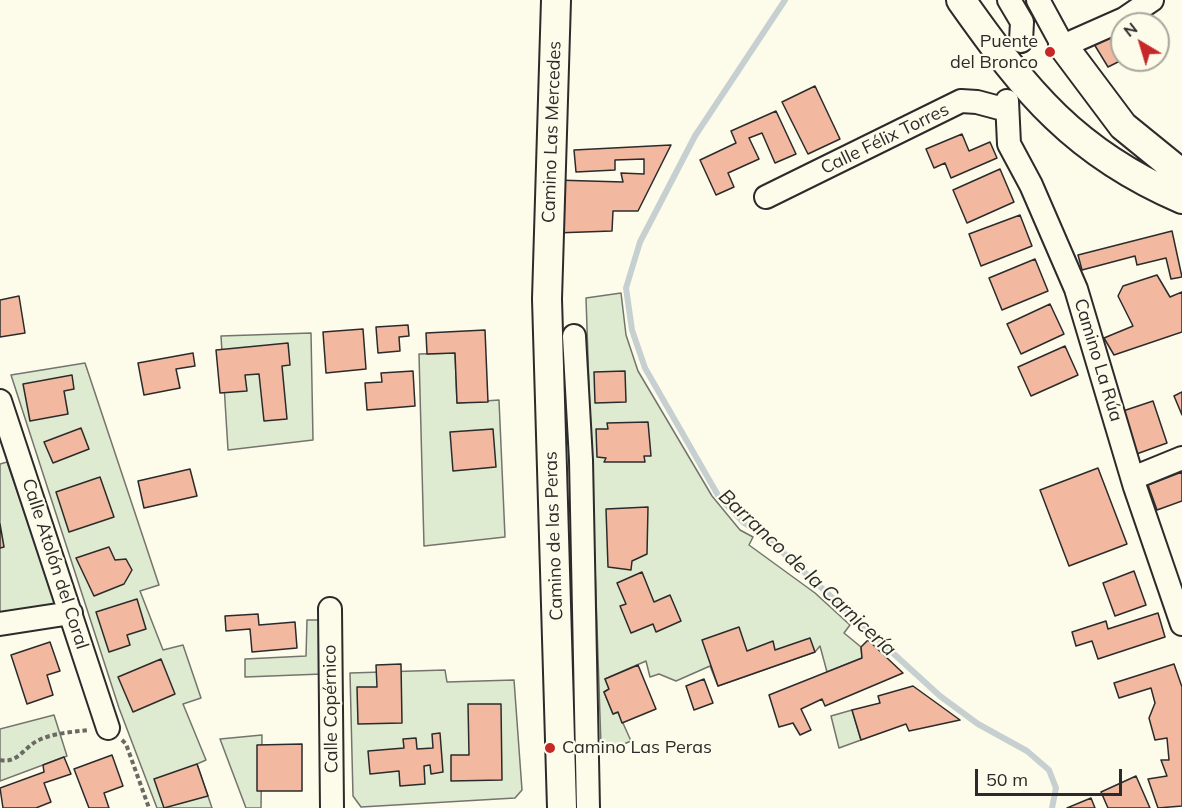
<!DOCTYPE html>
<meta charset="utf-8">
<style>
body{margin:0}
#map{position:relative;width:1182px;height:808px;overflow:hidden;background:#fdfbea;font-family:Mulish,sans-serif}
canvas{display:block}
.north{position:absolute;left:1110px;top:12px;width:60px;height:60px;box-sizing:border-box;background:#fdfbea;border:2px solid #a9a89e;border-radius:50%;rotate:322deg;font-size:16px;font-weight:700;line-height:24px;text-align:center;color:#2b2b2b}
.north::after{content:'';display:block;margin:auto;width:21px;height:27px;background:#c62828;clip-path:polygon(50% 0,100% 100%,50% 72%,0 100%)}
.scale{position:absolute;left:975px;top:769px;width:147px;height:27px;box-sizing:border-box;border:3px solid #2b2b2b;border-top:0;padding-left:8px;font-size:18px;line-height:21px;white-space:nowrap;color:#2b2b2b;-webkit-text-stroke:4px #fdfbea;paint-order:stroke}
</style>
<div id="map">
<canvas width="1182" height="808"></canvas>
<div class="north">N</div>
<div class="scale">50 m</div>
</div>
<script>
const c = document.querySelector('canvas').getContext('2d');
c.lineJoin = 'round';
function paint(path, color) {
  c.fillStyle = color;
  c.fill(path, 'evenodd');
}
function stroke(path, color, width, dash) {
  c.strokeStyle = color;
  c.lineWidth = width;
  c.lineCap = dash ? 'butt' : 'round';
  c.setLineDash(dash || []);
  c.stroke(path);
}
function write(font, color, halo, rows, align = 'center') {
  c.font = font + ' Mulish,sans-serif';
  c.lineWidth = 4.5;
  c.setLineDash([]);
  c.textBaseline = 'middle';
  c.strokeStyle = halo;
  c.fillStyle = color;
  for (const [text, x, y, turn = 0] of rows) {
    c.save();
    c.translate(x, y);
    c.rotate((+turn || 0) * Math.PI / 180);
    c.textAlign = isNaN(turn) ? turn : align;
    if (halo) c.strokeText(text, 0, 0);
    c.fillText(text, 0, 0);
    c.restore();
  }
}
const green = new Path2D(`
 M621,293L626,335L638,371L712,496L740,530L753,537L749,545L815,593L850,625L844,633L861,647L862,658L827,672L820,646L815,652L718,686L710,666L676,681L659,674L650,677L646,661L605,679L609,689L604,692L613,714L618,712L631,741L605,752L601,746L586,298Z
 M311,333L313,440L228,450L221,336Z
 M455,353L457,403L499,400L505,537L424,546L419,354Z
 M85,363L159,585L140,591L163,650L183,645L201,698L183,704L206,760L197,764L212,808H157L119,708L11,375Z
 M7,462L57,606L0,616V464Z
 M307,620H320L322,674L245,677V659L306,656Z
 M445,670L447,682L514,680L522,790L515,798L361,807L353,796L350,673Z
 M852,710L861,740L839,748L831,716Z
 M54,715L67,756L0,781V729Z
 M262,735L261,808H246L220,739Z`);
paint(green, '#deebd1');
stroke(green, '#74746e', 1.5);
stroke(new Path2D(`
 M785,0L695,136L640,242L626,288L632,330L645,368L719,497L743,522L768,539L940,696L978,724L1027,751L1049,770L1056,788L1052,808`), '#c7d0d0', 6);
const building = new Path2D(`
 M1122,34V60L1108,67L1094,44L1112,35L1114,38Z
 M815,86L840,139L808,154L782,102Z
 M776,111L796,154L775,163L762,133L749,138L759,159L728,173L734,187L716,195L700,160L736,143L731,131Z
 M962,134L969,151L990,142L997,158L951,178L945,163L934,168L926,149Z
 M671,145L638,211H613L612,231L555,233V180L623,182L621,173L644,174V159L615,160V170L576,172L574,150Z
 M1000,169L1014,202L967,223L953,190Z
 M1020,215L1032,246L981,266L969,234Z
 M1172,231L1182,277L1171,279L1166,258L1137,265L1135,256L1082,270L1078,255Z
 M1035,259L1048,291L1002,310L989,278Z
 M1157,275L1170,297L1182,292V332L1114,355L1104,338L1133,326L1118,296L1123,286Z
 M19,296L25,333L0,337V300Z
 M1050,304L1064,334L1021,354L1007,324Z
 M408,325L409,336L399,337L400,351L378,353L376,327Z
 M363,329L366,369L326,373L323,332Z
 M485,330L488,402L457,403L455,353L427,354L426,333Z
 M288,343L290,365L282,366L287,419L264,421L259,374L245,375L247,391L220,393L216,350Z
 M1065,346L1078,375L1031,396L1018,367Z
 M193,353L195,366L176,369L180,388L144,395L138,363Z
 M413,371L415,406L367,410L365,383L382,382L381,373Z
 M625,371L626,402L595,403L594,372Z
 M72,375L74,389L64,391L68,414L30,421L23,384Z
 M1182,392V415L1174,396Z
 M1153,401L1167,443L1131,456L1117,413Z
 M648,422L651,456H644L645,462H604L606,458L597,457L596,429H608L607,423Z
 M81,428L89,449L53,463L44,442Z
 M493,429L496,467L453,471L450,432Z
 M1098,468L1127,544L1069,566L1040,490Z
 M190,469L197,496L144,508L138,481Z
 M1182,472V501L1157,510L1148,485Z
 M100,477L114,517L69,532L56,492Z
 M648,507L647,554L632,561L631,570L608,567L606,509Z
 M0,524L4,547L0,548Z
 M109,547L115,560L126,559L132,570L124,584L94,596L76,558Z
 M1134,571L1146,605L1115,616L1103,583Z
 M642,572L654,602L670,595L681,621L656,632L653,624L631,633L620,606L626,604L617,583Z
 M137,599L146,629L127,635L130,645L109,652L96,612Z
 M1158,613L1165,637L1098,659L1092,641L1076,646L1072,632L1106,621L1108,629Z
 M258,614L259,625L295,622L297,648L252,652L250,629L226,631L225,616Z
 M739,627L747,651L773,641L775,650L810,638L815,652L718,686L702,640Z
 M868,640L903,673L825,706L822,699L801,709L811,730L800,735L793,723L779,727L769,695L862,658L861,647Z
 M50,642L60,671L47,675L53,695L27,704L11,655Z
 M161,659L175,694L133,712L118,677Z
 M401,664L402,723L358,724L357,687H377L376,665Z
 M1174,664L1182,687V806L1158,808L1148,779L1167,776L1161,760H1169L1167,738L1155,740L1149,718L1155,703L1151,688L1119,698L1114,683Z
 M638,665L656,709L622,723L618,712L613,714L604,692L609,689L605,679Z
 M704,679L713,703L694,710L686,686Z
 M913,686L960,720L909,731L906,724L861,740L852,710L880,703L878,696Z
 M468,704H501L502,780L451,781V755H469Z
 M440,733L443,772L431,774L430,765L424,766L425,784L400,786L399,771L370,774L368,751L404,748L403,739L416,738L417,749L433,748L432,734Z
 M302,744V791H257V745Z
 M112,755L123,786L104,793L109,808H89L74,769Z
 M64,757L71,774L44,783L51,802L36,808H3L0,788L44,772L43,765Z
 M197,764L208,796L164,808L154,779Z
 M1136,776L1150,808H1108L1101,792Z
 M1091,798L1095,808H1067Z`);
paint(building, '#f2b8a0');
stroke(building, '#2b2b2b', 1.5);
const minor = new Path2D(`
 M1009,0L1022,22L1021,41
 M1038,0L1063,46L1124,19L1152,0
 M1007,101L1009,144L1031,185L1076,289L1135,487L1182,624
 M766,197L961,101L977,102L1007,110
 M574,336L581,460L588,808
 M0,401L108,728
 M1133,478L1182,458
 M330,609L332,808
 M0,624L71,613`);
const major = new Path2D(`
 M556,0L547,299L562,808
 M961,0C1026,92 1075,153 1182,199
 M1063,46L1123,126L1182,174`);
stroke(minor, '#2b2b2b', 26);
stroke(major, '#2b2b2b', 32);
stroke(new Path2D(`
 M122,740L126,744L149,808
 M0,760C17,764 24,748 37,741C52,733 72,732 89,730`), '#6a6964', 4, [4.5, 3]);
stroke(minor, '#fdfbea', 22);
stroke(major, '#fdfbea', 28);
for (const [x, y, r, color] of [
 [1050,52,6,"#c62828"],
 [550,748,6,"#c62828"]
]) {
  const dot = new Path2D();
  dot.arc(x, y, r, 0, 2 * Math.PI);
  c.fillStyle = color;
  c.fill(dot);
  stroke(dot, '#fdfbea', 2);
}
write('18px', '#2b2b2b', '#fdfbea', [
 ["Puente",1038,42],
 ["del Bronco",1038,63],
 ["Camino Las Peras",562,748,"left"]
], 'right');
write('18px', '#2b2b2b', '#fdfbea', [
 ["Camino Las Mercedes",552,132,-88],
 ["Calle Félix Torres",885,139,-26],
 ["Camino La Rúa",1098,360,73],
 ["Camino de las Peras",554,536,-92],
 ["Calle Atolón del Coral",55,564,72],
 ["Calle Copérnico",331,709,-91]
]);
write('italic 20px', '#2b2b2b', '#fdfbea', [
 ["Barranco de la Carnicería",807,573,43]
]);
</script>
